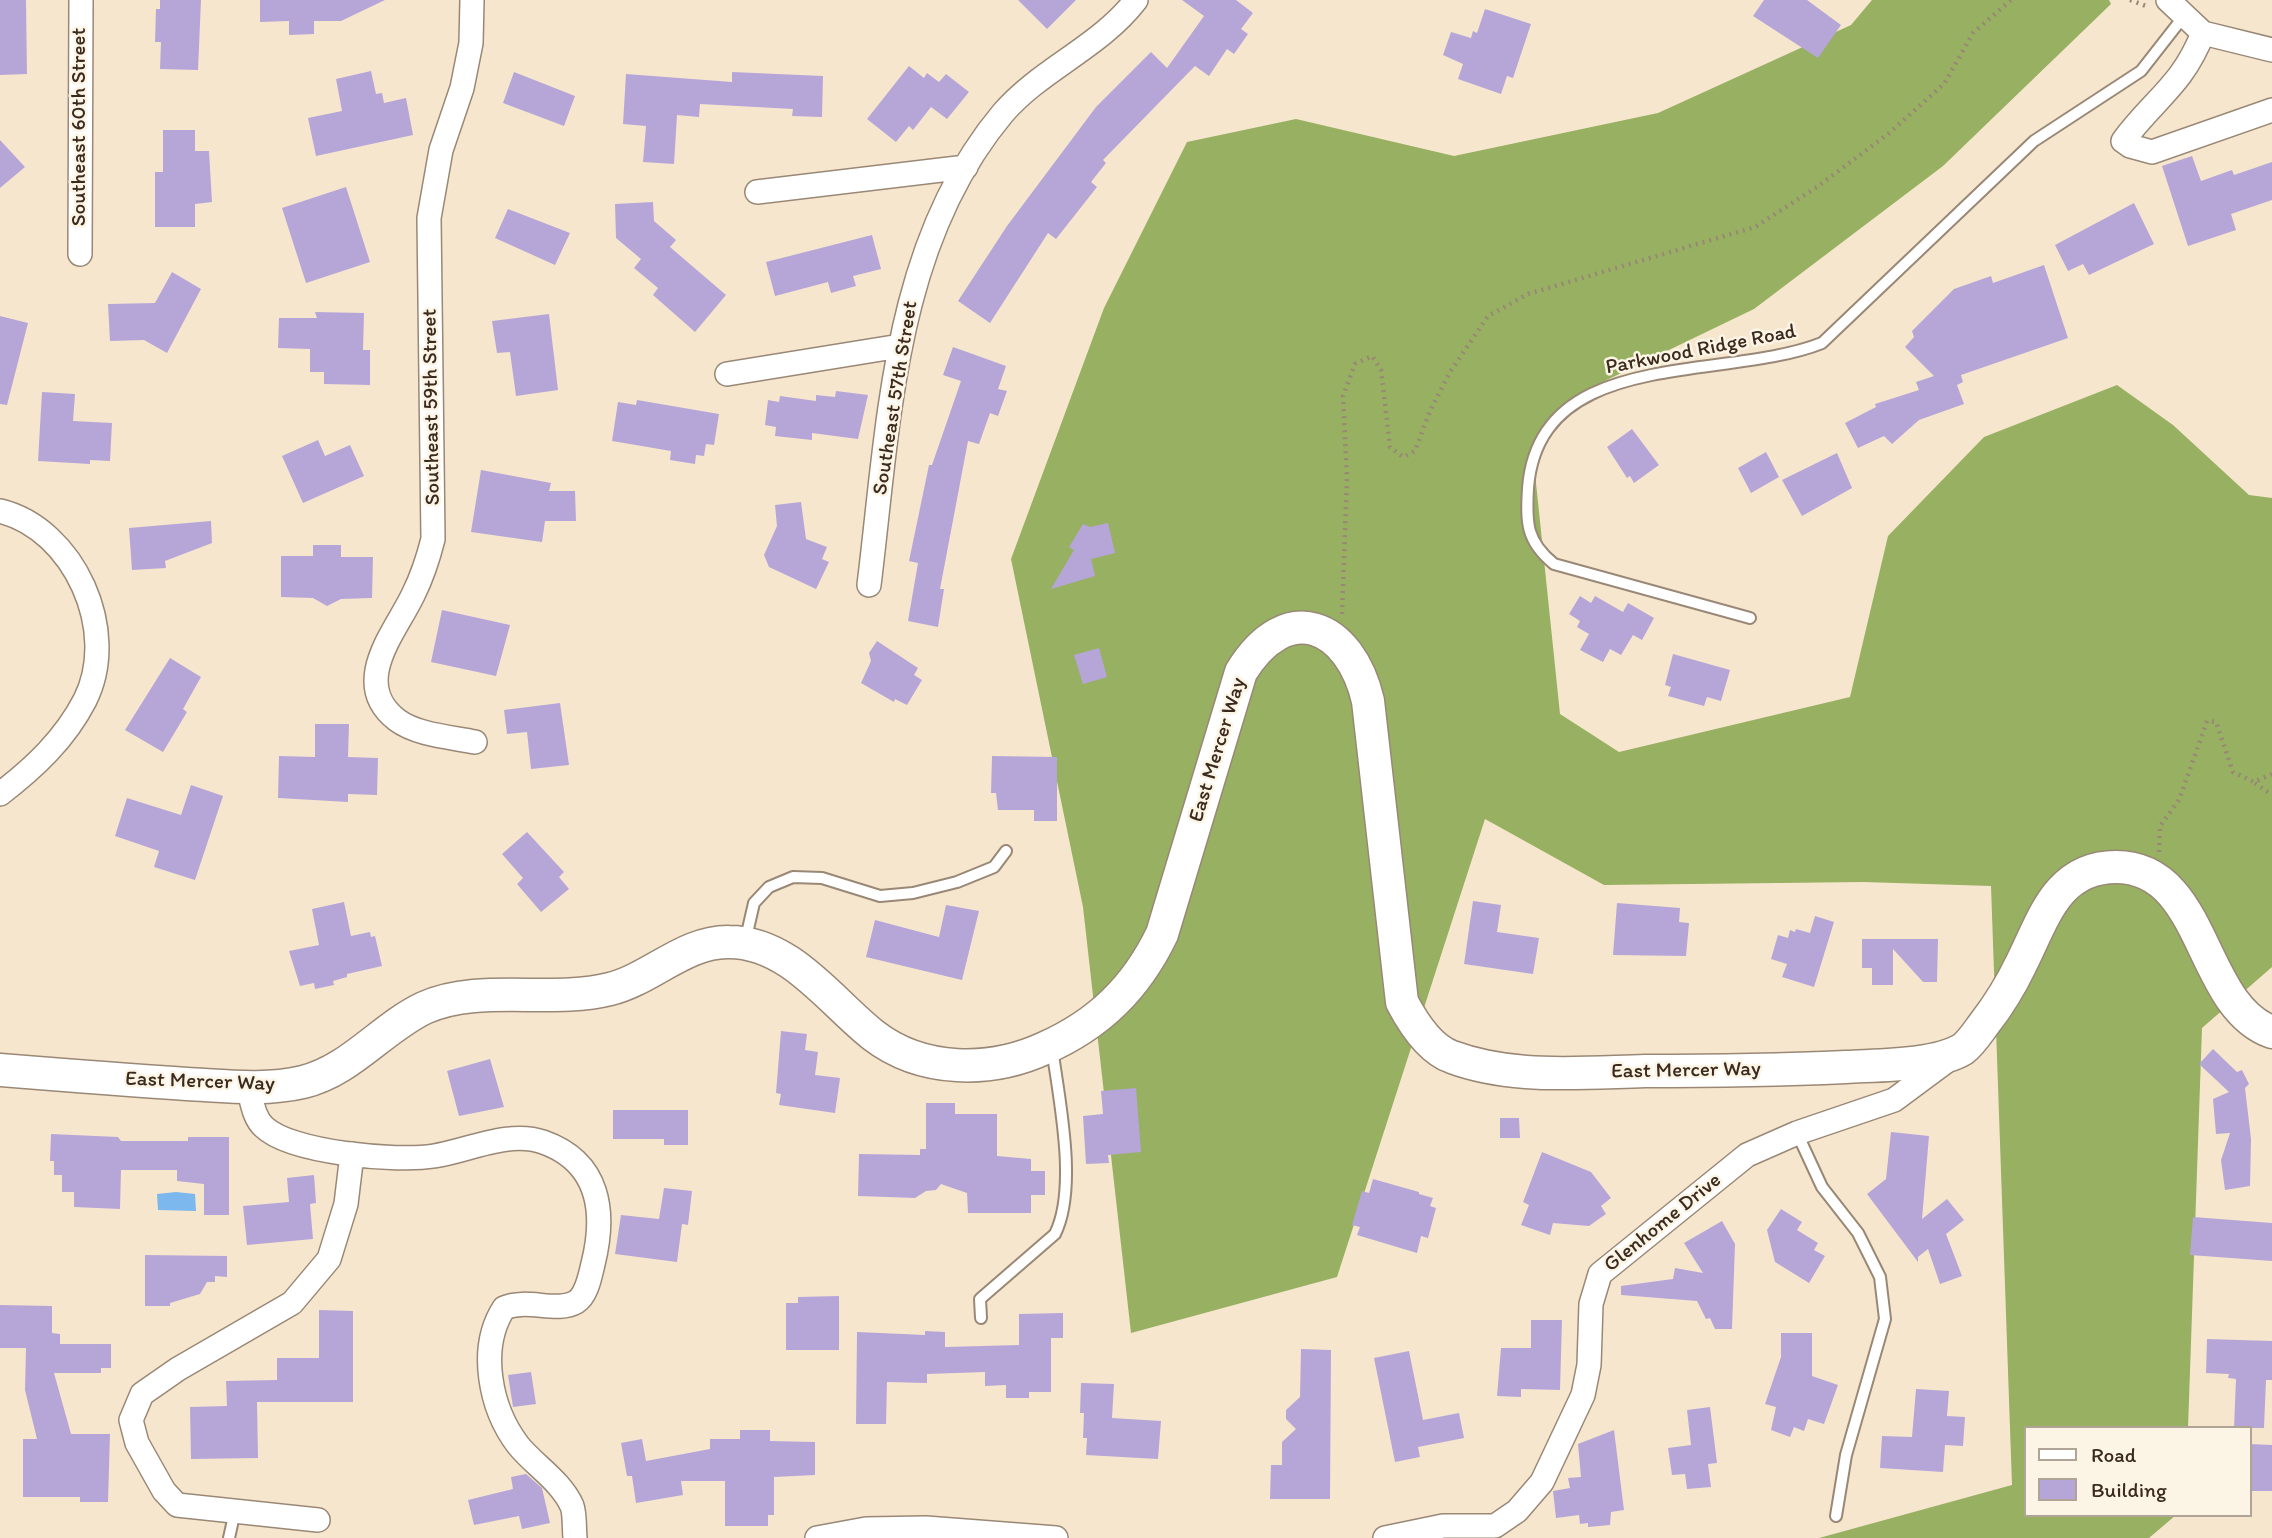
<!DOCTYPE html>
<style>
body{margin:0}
#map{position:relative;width:2272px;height:1538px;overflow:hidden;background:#f7e6ce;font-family:Itim,sans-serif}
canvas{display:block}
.legend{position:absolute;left:2024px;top:1426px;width:228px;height:91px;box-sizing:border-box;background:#fcf5e5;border:2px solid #afa495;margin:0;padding:9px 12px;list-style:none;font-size:21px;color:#3b2a1e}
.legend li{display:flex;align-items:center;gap:14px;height:35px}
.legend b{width:35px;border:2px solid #afa495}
</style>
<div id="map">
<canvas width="2272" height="1538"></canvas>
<ul class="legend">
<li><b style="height:9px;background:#fff"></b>Road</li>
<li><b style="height:19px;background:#b6a6d8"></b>Building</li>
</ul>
</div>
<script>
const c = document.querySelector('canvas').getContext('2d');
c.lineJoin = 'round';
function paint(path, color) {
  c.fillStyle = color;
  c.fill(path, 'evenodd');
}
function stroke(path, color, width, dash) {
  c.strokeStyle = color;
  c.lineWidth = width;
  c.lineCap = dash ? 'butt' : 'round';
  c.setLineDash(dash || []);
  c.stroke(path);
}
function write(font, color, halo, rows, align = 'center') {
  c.font = font + ' Itim,sans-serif';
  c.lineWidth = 5;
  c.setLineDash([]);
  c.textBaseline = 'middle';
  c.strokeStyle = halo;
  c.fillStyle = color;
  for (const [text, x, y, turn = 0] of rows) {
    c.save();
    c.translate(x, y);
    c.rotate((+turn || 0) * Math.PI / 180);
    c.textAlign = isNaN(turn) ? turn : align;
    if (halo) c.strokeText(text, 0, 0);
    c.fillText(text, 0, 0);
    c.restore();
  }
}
paint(new Path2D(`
 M1872,0H2109L2111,4L1943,166L1754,309L1586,390L1533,454L1560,714L1619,752L1850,697L1888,536L1984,437L2117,385L2173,425L2249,495L2272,498V967L2202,1028L2188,1428H2025V1515H2176L2149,1538H1819L2012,1485L1991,886L1864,882L1604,885L1485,819L1337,1277L1131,1333L1083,907L1011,559L1104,308L1187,142L1296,119L1454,156L1658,113L1851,25Z`), '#97b061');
paint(new Path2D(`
 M176,1192L195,1194L196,1211L158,1210L157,1194Z`), '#7cb7ed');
paint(new Path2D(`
 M0,0H26L27,74L0,75Z
 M160,0H201L198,70L160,69L161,42H155L156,9H160Z
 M260,0H385L341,21H314V34L289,35V21L260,22Z
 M1018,0H1076L1047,29Z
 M1182,0H1236L1253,13L1241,29L1248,34L1234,54L1227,49L1209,76L1195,66L1103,160L1106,163L1091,182L1097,187L1056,239L1048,233L990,323L958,301L1007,226L1096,107L1151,52L1167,68L1204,16Z
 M1764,0H1807L1841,25L1818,58L1753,16Z
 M1485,9L1531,24L1513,78L1507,76L1501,94L1458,79L1463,64L1443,55L1451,32L1471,38L1473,31L1477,33Z
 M909,66L924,78L927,73L939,82L946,74L969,92L947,119L931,107L913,130L909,126L896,142L867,119Z
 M371,71L376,94L382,93L384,103L406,98L413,135L316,156L308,118L342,111L336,79Z
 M514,72L575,96L564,126L503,103Z
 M732,72L823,76L822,117L792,116L793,109L700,104L699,117L677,115L674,164L643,162L646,126L623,124L626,74L732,82Z
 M163,130H195V151H209L212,202L195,204V227H155V172H163Z
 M0,140L25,167L0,188Z
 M2192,156L2201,181L2232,170L2234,175L2272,162V200L2231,214L2236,230L2188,246L2162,166Z
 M346,187L370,262L306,283L282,208Z
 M653,202L654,221L676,240L670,247L726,295L695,332L653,295L658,288L634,268L641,259L616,238L615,204Z
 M2134,203L2154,244L2089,275L2083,264L2068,271L2055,245Z
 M508,209L570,233L555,265L495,238Z
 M872,235L881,269L853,276L856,286L831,293L828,282L775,296L766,262Z
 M2044,265L2068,338L1961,375L1963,382L1957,385L1964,404L1919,420L1892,444L1884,436L1858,448L1845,423L1876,407L1875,404L1919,390L1916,382L1934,376L1905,347L1914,337L1912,331L1954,289L1991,276L1993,283Z
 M172,272L201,289L167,353L144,340L110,341L108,304L155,303Z
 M315,312L364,313L363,350H370V385L324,384V372H310V349L278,348L279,318H317Z
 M549,314L558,390L516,396L510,352L497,353L492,321Z
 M0,316L28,323L7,405L0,404Z
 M953,347L1006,366L998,389L1007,391L998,416L990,413L979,444L968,441L940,589H944L938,627L908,621L918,563L909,561L929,465H932L961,381L943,375Z
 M836,391L868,395L858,439L812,433V440L775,436L776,427L765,425L768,400L779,402L780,396L816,401V395L835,397Z
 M42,392L75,394L73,421L112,423L110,461L90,460V464L38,461Z
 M637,400L719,414L714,445L706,444L704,456L696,455L695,464L670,460L671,451L612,441L618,402L636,405Z
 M1632,429L1659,465L1634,483L1630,476L1627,478L1607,447Z
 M318,440L325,456L350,445L364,476L303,503L282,456Z
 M1766,452L1779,477L1751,493L1738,468Z
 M1837,453L1852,488L1802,516L1782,480Z
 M481,470L551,483L549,491H575L576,521H545L542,542L471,532Z
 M801,502L806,539L827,547L822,559L829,562L816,589L769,567L764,555L777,526L775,505Z
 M211,521L212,543L165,561L166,568L132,570L129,528Z
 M1108,523L1115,553L1091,559L1095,576L1051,589L1074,550L1069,547L1083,524L1090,527Z
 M313,545H341V557H373L372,598L341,599L327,606L313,598L281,597V556H313Z
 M1580,596L1591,603L1595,596L1623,612L1628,603L1654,618L1642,640L1633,635L1621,655L1610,649L1603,662L1580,650L1589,634L1577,627L1580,621L1569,614Z
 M442,610L510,625L496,676L431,662Z
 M877,641L918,668L914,675L922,680L907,705L895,699L894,702L861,683L871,661L869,653Z
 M1099,648L1107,677L1083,684L1074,655Z
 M1673,654L1730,670L1721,701L1707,697L1704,706L1668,696L1671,687L1665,685Z
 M170,658L201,677L183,709L187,712L163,752L125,730Z
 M560,703L569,765L531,769L527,732L507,734L504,710Z
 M315,724H349L348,757L378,758L377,795L348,794V802L278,798L279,756L315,757Z
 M992,756L1057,757V821H1034V810H998L996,793H991Z
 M191,785L223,796L195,880L154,867L159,851L115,836L127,798L181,815Z
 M527,832L564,872L559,877L569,889L541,912L517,884L523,878L502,854Z
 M1473,901L1501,905L1497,932L1539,938L1533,974L1464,964Z
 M344,902L351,936L370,932L371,937L375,936L382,966L347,974V977L333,981L334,985L315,989L314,983L300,986L289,951L319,945L312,909Z
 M1617,903L1680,908L1679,922L1689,923L1686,956L1613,955Z
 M946,905L979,911L962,980L866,957L875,920L939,937Z
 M1815,916L1834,922L1814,987L1782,977L1787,964L1771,959L1778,935L1788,938L1790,930L1795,932L1796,929L1810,933Z
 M1862,939H1938L1937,982H1923L1893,949V985H1872V968H1862Z
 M781,1031L807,1034L805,1050L818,1052L815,1075L840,1078L835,1113L779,1105L781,1094L776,1093Z
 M2213,1049L2237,1072L2242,1070L2249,1084L2245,1088L2251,1139L2250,1186L2225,1190L2221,1160L2230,1133L2216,1134L2213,1099L2229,1092L2199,1064Z
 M490,1059L504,1107L459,1116L447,1071Z
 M1136,1088L1141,1152L1108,1155L1109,1163L1086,1164L1083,1116L1103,1114L1101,1091Z
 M926,1103H955V1114H997V1156L1031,1159V1171H1045V1195H1031V1213H968L967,1193L941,1184L936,1190L926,1191L915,1198L858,1196L859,1154L920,1155V1149H926Z
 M613,1110H688V1145H664V1139H613Z
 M1500,1118H1519L1520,1138H1500Z
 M1891,1132L1929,1136L1922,1219L1947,1199L1964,1220L1946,1234L1962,1276L1940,1284L1928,1249L1918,1257V1262L1867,1194L1886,1179Z
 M51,1134L118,1137L121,1141H188V1137H229V1215H204V1184L177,1181V1170H121L120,1209L74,1207V1192H62V1175H54V1161H50Z
 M1542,1152L1591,1172L1611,1198L1601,1206L1606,1214L1589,1226L1553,1223L1550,1235L1521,1225L1529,1205L1523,1202Z
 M314,1175L316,1203L310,1204L313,1239L247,1245L243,1206L289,1202L287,1178Z
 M1373,1179L1419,1192V1194L1433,1198L1430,1206L1436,1208L1428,1238L1421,1236L1417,1253L1357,1235L1360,1227L1352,1225L1362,1191L1369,1193Z
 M664,1188L692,1191L688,1225L682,1224L677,1262L615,1254L621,1215L659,1219Z
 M1781,1209L1802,1222L1797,1230L1818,1243L1814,1250L1825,1256L1809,1283L1775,1262L1767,1230Z
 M2193,1217L2272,1223V1261L2190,1255Z
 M1722,1221L1735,1244L1732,1329H1715L1710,1318L1706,1319L1697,1301L1621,1295V1286L1673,1279L1675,1268L1703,1273L1684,1243Z
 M145,1255L227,1256V1277L215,1276V1282H207L200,1294L170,1303V1306H145Z
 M839,1296V1350H786V1303H798V1297Z
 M0,1305L52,1306V1333L60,1334V1344H111V1368H101V1373H54L71,1434H110L108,1502H80V1497H23V1439H37L25,1390L26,1348H0Z
 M319,1310L353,1311V1402H257L258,1458L191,1459L190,1407L227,1406L226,1381L277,1380V1358H319Z
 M1063,1313V1338H1051V1392H1029V1398H1006V1385L985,1386V1372L927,1374V1383L887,1382L886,1424H856L857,1332L925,1335V1331L945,1332V1347L1019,1345V1314Z
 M1531,1320H1562L1560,1390L1521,1389V1397L1497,1396L1501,1348H1531Z
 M1781,1333H1812V1376L1838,1385L1824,1424L1808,1419L1804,1431L1794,1427L1790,1437L1771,1430L1776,1407L1765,1404L1781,1357Z
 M2207,1339L2272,1341V1380H2266L2264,1428H2234L2236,1379L2228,1378L2229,1374L2206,1373Z
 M1301,1349L1331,1350L1330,1499H1270L1271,1465H1282V1442L1296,1429L1286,1419V1410L1300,1397Z
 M1409,1351L1423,1420L1459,1413L1464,1438L1418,1447L1420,1457L1395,1462L1374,1358Z
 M531,1372L536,1404L513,1407L508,1375Z
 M1081,1383L1114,1384L1112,1418L1161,1421L1158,1459L1086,1455L1087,1438H1083L1084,1413H1080Z
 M1916,1389L1949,1391L1947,1416L1965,1417L1963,1446L1945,1445L1943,1472L1880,1468L1882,1436L1912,1437Z
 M1710,1407L1717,1463L1708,1464L1711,1487L1687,1489L1685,1474L1672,1475L1668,1448L1691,1445L1687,1410Z
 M740,1430H770V1441L815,1442V1475L774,1477V1515H768V1526H725V1481H681L683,1495L636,1503L632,1476H627L621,1443L642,1439L646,1461L710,1449V1439H740Z
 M1614,1430L1624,1510L1611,1512L1610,1525L1588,1527V1523L1580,1524L1579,1515L1556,1518L1553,1491L1570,1488L1568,1478L1581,1477L1578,1444Z
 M2249,1444L2272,1445V1491H2249Z
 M526,1474L542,1488L550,1523L522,1529L519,1516L474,1525L468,1500L513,1489L511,1477Z`), '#b6a6d8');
const lane = new Path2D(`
 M1750,618L1554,564C1526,541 1526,523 1528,488C1539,346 1725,382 1822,343L2034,141L2141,71L2184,16
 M745,942L754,903L769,887L793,877L822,878L880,896L913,893L957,882L994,867L1006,851
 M1797,1133L1822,1187L1858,1233L1880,1277L1885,1319L1846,1455L1836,1516
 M981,1318L980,1299L1055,1234C1078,1188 1059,1099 1052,1048
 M229,1538L235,1511`);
const street = new Path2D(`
 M472,0L471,43L462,88L441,150L429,218L433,539C428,559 422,577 413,595C396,631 349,683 397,720C417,735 451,737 475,742
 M2168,0L2203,33L2272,50
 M2203,33C2182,86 2155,98 2123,141L2130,146L2152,152L2272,110
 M757,192L966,167
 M80,254L81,0
 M727,374L900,346
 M0,511C74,529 120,631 85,700C65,739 34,768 0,794
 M869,585C889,424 893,244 1003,113C1041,69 1100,47 1136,0
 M248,1087C252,1100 253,1117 264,1127C291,1153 397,1162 434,1156C467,1151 509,1130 543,1142C600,1162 606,1212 593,1264C590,1276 587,1295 576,1302C557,1313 527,1298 504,1308C478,1348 490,1408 518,1445C534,1465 561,1481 572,1506C575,1514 574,1528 575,1538
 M318,1520L177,1505L164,1491L137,1443L131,1420L142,1394L178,1369L292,1303L329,1259L346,1204L352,1154
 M817,1538L866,1529L926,1528L1056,1538
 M1385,1538L1443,1526H1495L1517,1511L1542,1482L1583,1395L1589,1365L1591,1304L1600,1274L1747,1155L1797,1133L1894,1100L1952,1057`);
const secondary = new Path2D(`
 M0,1070C62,1075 125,1080 187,1084C226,1086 265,1091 303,1082C350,1071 382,1028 424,1008C479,983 551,1004 610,989C651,979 685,941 729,942C790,942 830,1001 873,1035C922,1073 991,1073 1045,1048C1099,1024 1136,988 1162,934L1241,672C1287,597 1350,624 1368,701L1402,1002C1412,1021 1429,1049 1452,1057C1476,1066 1500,1070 1526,1072C1565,1075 1606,1072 1645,1071C1712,1071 1779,1070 1846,1067C1878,1065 1935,1066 1963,1049C1971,1043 1978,1032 1984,1024C1998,1006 2011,985 2021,964C2043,921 2056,867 2116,867C2207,867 2198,1006 2272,1032`);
stroke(lane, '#998876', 14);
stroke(street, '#998876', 26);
stroke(secondary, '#998876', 35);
stroke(new Path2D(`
 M2130,0L2146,6
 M1342,614L1347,478L1343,396L1355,364L1372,356L1381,370L1390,447L1403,457L1415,451L1430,411L1450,372L1488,316L1528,294L1755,227L1817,187L1888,134L1944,84L1973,33L2011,0
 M2255,783L2272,795
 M2159,852L2160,826L2179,800L2207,721L2216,722L2233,772L2254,782L2272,774`), '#998876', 4.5, [2, 5]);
stroke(lane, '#fff', 10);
stroke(street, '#fff', 23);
stroke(secondary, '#fff', 32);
write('21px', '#3b2a1e', '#fcf5e5', [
 ["Southeast 60th Street",80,127,-90],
 ["Parkwood Ridge Road",1701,350,-11],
 ["Southeast 57th Street",896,398,-81],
 ["Southeast 59th Street",432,407,-91],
 ["East Mercer Way",1218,750,-73],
 ["East Mercer Way",1686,1071,-1],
 ["East Mercer Way",200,1082,2],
 ["Glenhome Drive",1663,1223,-39]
]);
</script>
